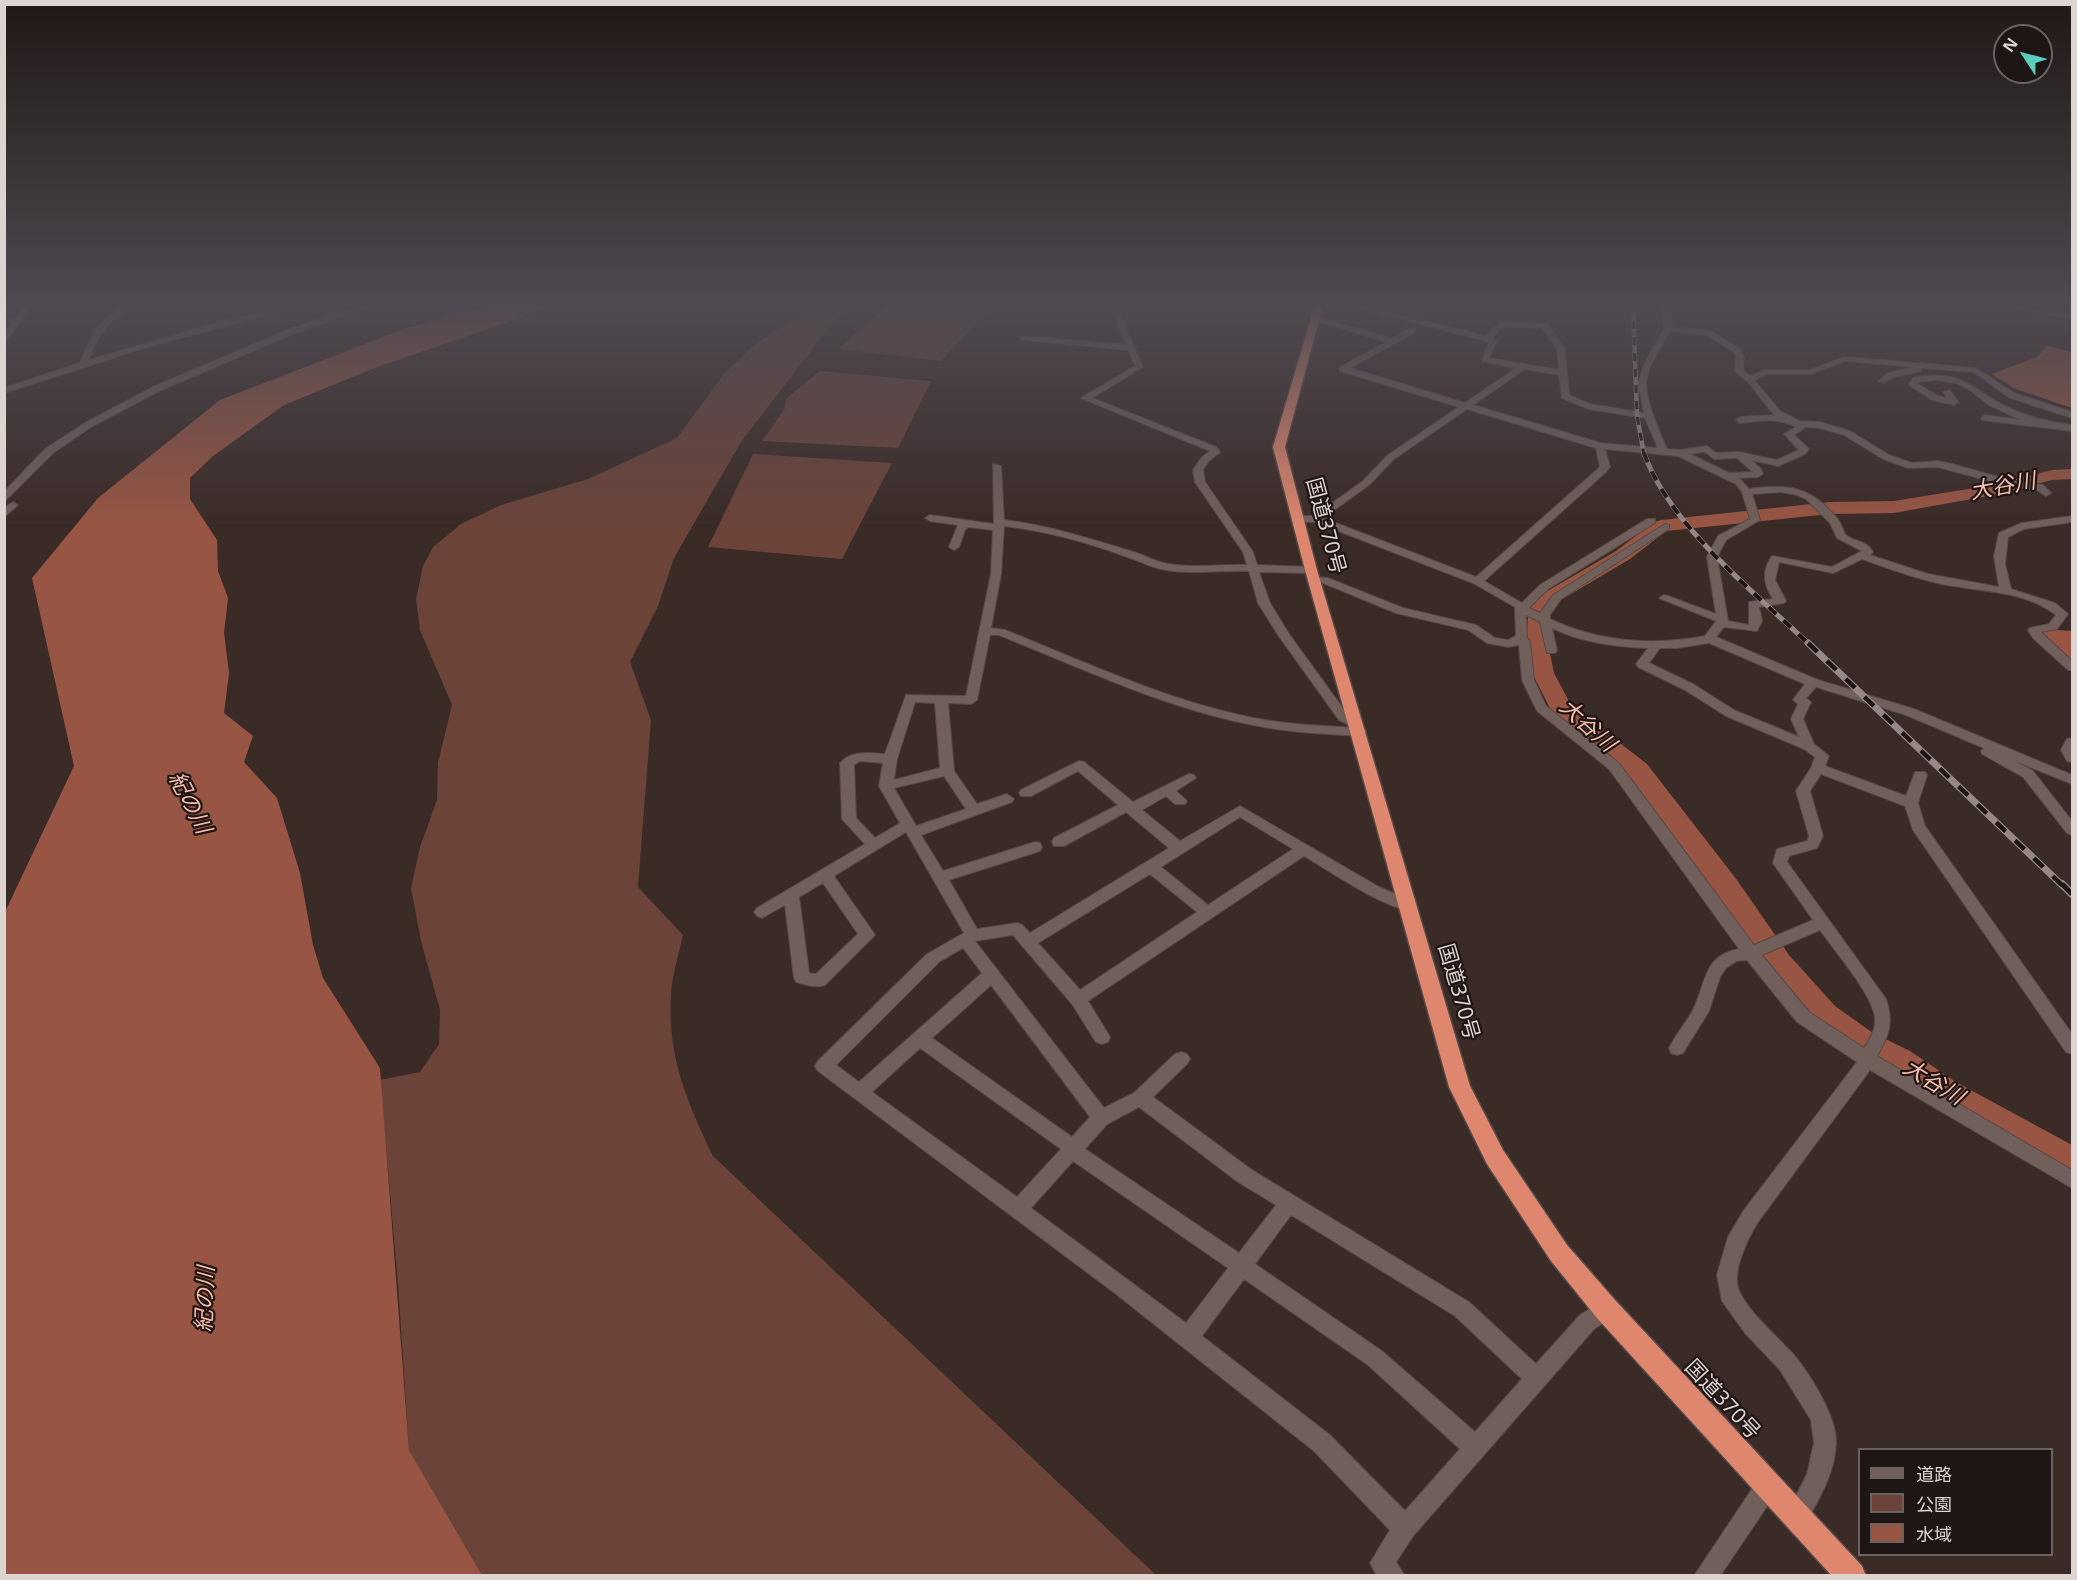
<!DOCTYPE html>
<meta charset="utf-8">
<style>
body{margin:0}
#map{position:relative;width:2077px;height:1580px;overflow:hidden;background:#3b2b27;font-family:"Noto Sans","Noto Sans JP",sans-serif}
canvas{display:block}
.frame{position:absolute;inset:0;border:6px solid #ddd3d0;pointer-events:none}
.legend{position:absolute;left:1858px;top:1448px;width:195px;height:108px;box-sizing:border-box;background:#1d1614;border:2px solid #6a625f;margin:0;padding:8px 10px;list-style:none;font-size:18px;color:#ddd3d0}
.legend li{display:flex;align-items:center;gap:12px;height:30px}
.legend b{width:30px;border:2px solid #6a625f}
.north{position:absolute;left:1993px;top:24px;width:60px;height:60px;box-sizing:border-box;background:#1d1614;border:2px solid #6a625f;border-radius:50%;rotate:306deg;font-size:16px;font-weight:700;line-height:24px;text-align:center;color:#ddd3d0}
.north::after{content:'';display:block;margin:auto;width:21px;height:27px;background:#5acebd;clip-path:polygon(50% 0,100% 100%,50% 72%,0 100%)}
</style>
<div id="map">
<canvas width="2077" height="1580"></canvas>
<div class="frame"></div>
<ul class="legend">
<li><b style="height:8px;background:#705f5a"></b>道路</li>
<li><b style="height:16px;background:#6b4339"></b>公園</li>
<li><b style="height:16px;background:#985543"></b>水域</li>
</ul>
<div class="north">N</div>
</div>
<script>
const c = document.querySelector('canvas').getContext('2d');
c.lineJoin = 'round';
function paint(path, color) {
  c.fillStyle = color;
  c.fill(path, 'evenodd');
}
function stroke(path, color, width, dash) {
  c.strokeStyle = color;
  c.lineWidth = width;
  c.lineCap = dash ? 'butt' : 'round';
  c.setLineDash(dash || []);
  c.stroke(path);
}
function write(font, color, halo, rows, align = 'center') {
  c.font = font + ' "Noto Sans","Noto Sans JP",sans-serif';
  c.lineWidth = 4.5;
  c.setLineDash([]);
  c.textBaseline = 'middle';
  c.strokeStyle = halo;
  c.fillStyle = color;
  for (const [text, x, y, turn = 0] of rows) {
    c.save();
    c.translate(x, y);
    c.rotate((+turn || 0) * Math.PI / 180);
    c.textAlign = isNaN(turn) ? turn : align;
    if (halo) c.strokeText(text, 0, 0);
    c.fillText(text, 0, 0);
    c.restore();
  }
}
paint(new Path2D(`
 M814,305H861L837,317L741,442L674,558L658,606L630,662L651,720L638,887L683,935C679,954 672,975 671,994C667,1056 687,1102 713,1156L1156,1575H482L409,1450L398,1283L380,1080L420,1072L439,1044L440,1010L421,941L411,888L420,847L437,800L438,763L452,705L420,630L416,599L423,566L433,547L461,524L501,505L588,479L677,438L724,374L753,346Z
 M888,305H988L994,306L941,361L838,349Z
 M820,371L931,381L898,448L762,441L784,410L787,398Z
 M753,454L892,463L842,559L708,547Z`), '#6b4339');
paint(new Path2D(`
 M491,305H557L372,369L284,405L213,456L190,478V499L217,540L218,571L228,598L224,633L229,673L224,713L253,736L244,762L277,798L300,873L313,945L323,978L380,1068L409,1450L482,1575H5V912L74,766L32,578L98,498L220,400L406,328Z
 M2047,346L2072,352V408L2016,389L1991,374L2037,357Z
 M2041,629L2072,631V668L2043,642Z`), '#985543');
paint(new Path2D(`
 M2072,469V479L2052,480L1994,495L1894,513L1830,514L1666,531L1630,559L1549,607L1548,644L1554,673L1571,705L1647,764L1737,880L1789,955L1835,1006L1873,1033L1910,1051L1956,1082L2072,1145V1179L1932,1102L1888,1071L1851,1051L1813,1024L1767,971L1717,894L1629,776L1553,714L1532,673L1526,644L1529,604L1532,600L1616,551L1654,522L1661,520L1830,502L1894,501L1993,485L2052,470Z`), '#985543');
const minor = new Path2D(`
 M13,305H22L4,317V311Z
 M124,305H133C109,323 99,330 89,360L223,321L292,305H305L154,345L4,393V388L80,363C88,340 101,316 124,305Z
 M1111,305H1119L1125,326L1143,367L1092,398L1216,447L1220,452L1208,462L1203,470L1205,482L1253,552L1257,565L1311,567L1316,570L1311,573L1259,572L1270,603L1289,634L1347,714L1363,724L1357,728L1365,729L1366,732L1360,736C1328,734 1295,733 1264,727C1171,711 1086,670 999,635H990L977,700L971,704L948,703L954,771L977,804L1007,794L1014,799L1012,802L921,835L943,871L1035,842L1040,843L1042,847L1040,851L949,880L977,929L1017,923L1022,925L1030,933L1169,848L1126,812L1064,846H1054L1052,842L1054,838L1118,805L1078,771L1031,796H1021L1019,793L1021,790L1079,761L1084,762L1133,802L1189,774L1194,775L1196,778L1176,791L1187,801L1185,804H1175L1166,796L1142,810L1180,841L1240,806L1379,887L1412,901L1414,905L1412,909C1394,915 1323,867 1304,856L1088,1001L1110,1037L1108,1042L1102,1044L1096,1042L1072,1004L1013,935L975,941L1104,1108L1134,1093L1175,1054L1181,1052L1187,1054L1190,1059L1187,1064L1153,1097L1252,1170L1469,1302L1536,1364L1580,1315L1606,1299L1613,1302L1616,1309L1613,1316L1594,1329L1413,1536L1396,1562L1405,1576H1377L1370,1563L1390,1530L1314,1451L1116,1294L818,1071L815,1066L818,1061L927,954L964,933L906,832L834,876L875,935L825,985C816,988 805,985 796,982L794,978L785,905L762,918L757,916L754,912L757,908L865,844L842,819L840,763C852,750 869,753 885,754L906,695L966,696L991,574L993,530L968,527L965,530L959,547L954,550L949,547L958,525L930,521L925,518L930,515L994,524L993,464L1001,466L1004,520C1048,525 1091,539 1134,552C1144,555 1154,561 1164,563C1190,569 1220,564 1247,565L1243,552L1195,482L1193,470L1201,458L1210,451L1081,398L1135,366L1128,350L1023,340L1019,338L1023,336L1126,345ZM1004,526C1046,531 1090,543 1130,558C1140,561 1150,567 1161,569C1190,575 1219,570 1249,571L1258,603L1278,635L1339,720L1356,728C1326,726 1295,725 1265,720C1174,704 1090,664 1005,630L991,628L1001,574ZM915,702L935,703L940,768L894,780L897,759ZM860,761L883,763L879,786L900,823L875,838L856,818L854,765ZM944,776L966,809L916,826L894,788ZM1240,817L1293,849L1208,905L1161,867ZM1150,874L1197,912L1080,990L1038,943ZM823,883L858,934L816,974L809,973L799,897ZM963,948L982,973L859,1082L836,1065L939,962ZM991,985L1090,1117L1072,1137L932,1038ZM920,1048L1061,1149L1017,1197L872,1092ZM1139,1107L1238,1182L1276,1205L1239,1253L1085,1149L1107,1124ZM1073,1161L1228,1268L1186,1323L1031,1208ZM1291,1215L1455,1316L1522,1379L1475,1432L1382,1351L1255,1264ZM1244,1279L1368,1365L1460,1449L1405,1511L1330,1435L1202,1336Z
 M1347,305H1359L1486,336L1500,322L1547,324L1565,349L1569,395L1590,404L1644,413L1638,383L1644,365L1664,329L1662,305H1670L1672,327L1711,331L1740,349L1744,357L1743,370L1750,376L1765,370H1810L1844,357L1976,368L2014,393L2072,412V418L2008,397L1974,372L1921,368V371L1894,377L1883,383L1879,381L1888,373L1915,367L1845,361L1811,374H1766L1754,380L1780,411L1799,421L1820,422L1850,431L1889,455L1912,463L1938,461L1952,464L2009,480L2043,485L2051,493L2046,496L2037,490L2008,486L1938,467L1908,468L1883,459L1844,435L1819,428L1806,427L1794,435L1809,449L1805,454L1778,466L1751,460L1761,469L1763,474L1758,477L1739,478L1749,489C1789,483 1811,487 1837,518C1841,523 1843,531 1846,535C1855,543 1865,539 1873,552L1870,555L1928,574L1999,587L1994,556L1999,533L2022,523L2072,516V522L2024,529L2008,537L2005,564L2011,589L2055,603L2068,614L2057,629L2041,632L2072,661V670H2068L2033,638L2028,630L2030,628L2049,624L2056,615C2023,589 1976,592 1937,583C1911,577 1887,568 1862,559L1833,573L1779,562L1775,580L1786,601L1784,603L1759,607L1762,621L1757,631L1724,627L1716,637L1818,680L1914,709L2072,775V784L2015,761L2033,771L2072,821V835L2067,833L2023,777L1982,754L1981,751L1984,748L1906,715L1816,687L1806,698L1811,702L1803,719L1814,744L1829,756L1825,766L1906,796L1915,772H1925L1927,775L1918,803L1925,826L2072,1034V1054L2066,1052L1913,830L1905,806L1821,774L1810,791L1823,836L1817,848L1789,856L1787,862L1886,999C1894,1022 1889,1036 1877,1056L2072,1170V1188L1870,1070L1758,1222C1748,1238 1731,1272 1739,1291C1750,1314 1776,1335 1793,1354C1810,1374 1837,1417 1836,1443C1835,1473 1819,1499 1805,1524L1797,1527L1789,1524L1786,1516L1807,1474L1814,1443L1811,1420L1780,1370L1745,1333L1722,1301L1717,1275L1728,1237L1744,1210L1857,1062L1797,1022L1747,960L1737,961L1726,968L1720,977L1709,1011L1683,1053L1677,1055L1671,1053L1669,1048C1676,1034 1687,1022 1694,1008C1706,982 1704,955 1739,949L1609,769L1537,711L1522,680L1519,645L1508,647L1487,643L1468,630L1396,613L1323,583H1314L1309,580L1314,577L1328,578L1403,608L1476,625L1495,638L1508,640L1516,636L1515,607L1473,583L1315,522H1298L1293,519L1298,516H1314L1363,481L1388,455L1459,407L1340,371V367L1387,342L1312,320V316L1392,338L1408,329H1414V333L1350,368L1465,403L1516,368L1482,361L1489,342L1485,341ZM1502,326L1542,328L1557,349L1559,370L1489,358L1497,341L1493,338ZM1670,331L1706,335L1734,352L1736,357L1735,371L1748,382L1774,415L1740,417L1736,420L1740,423C1761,421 1777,417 1796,427L1784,434L1799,450L1777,460L1739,452L1716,453L1707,446L1680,450L1667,449C1660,433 1645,400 1646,382C1648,365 1662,346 1670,331ZM1525,369L1559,375L1562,398L1588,409L1645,418L1658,448L1601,443L1473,405ZM1467,409L1596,448L1600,467L1476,577L1323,518L1369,485L1394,459ZM1605,449L1678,456L1736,484L1742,492L1750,519L1718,536L1707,557L1716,614L1668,596L1664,595L1659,598L1716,621L1705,636C1654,646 1598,642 1550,619V615L1561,599L1669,529V525L1665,524L1553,595L1540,613L1529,608L1548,589L1655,523V519H1647L1540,585L1522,603L1484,581L1606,472L1610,467ZM1705,452L1714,459L1737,458L1753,472L1729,473L1690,454ZM1781,492L1797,495L1806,499L1830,523L1837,538L1862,551L1832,567L1772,556C1762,571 1763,583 1773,599L1749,602V625L1728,621L1717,557L1726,540L1760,520L1752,494ZM1526,615L1540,622L1547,653H1555L1557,651L1552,628C1580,642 1618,647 1648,648L1636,664L1638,667L1685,690L1726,716L1804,749L1815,757L1811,768L1796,791L1809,836L1807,841L1777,849L1773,863L1813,920L1754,945L1619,763L1546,706L1534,680L1530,641L1527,638ZM1709,643L1805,684L1793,700L1798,704L1791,719L1799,737L1734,710L1693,684L1649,663L1660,648H1677ZM1820,930C1834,950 1873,995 1875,1018C1876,1030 1870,1038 1864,1048L1809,1012L1762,955Z
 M1991,305H2008L2072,315V319Z
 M1923,376C1967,372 1970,389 2005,406C2027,417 2048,422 2072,425V431L1982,420L1981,418L1985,415L2021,420L1989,405L1970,390L1956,383L1937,380L1919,382L1918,384L1938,396L1947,398L1943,392L1950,390L1958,402L1954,405L1932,400L1909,385L1913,378Z
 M13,502L18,505L4,517V508Z
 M2072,738V762L2067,761L2061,750L2067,739Z
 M1768,1474L1776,1477L1779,1485L1776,1493L1720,1576H1694L1760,1477Z`);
const tertiary = new Path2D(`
 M24,305H32L4,344V335Z
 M364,305H376L293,334L159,391L91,427L53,453L4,502V492L45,449L85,423L153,387L287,330Z`);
const trunk = new Path2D(`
 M1315,305H1323L1285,447L1317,570L1470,1086L1503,1150L1567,1245L1615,1300L1862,1566L1866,1576H1832L1597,1318L1551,1261L1487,1164L1449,1087L1305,570L1273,447Z`);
stroke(minor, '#564946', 2);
stroke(tertiary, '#564946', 2);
stroke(trunk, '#564946', 3);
paint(minor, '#705f5a');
paint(tertiary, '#705f5a');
paint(trunk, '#de866e');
const railFar3 = new Path2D(`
 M1633,305L1637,415L1644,455`);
const railFar2 = new Path2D(`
 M1644,453C1669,525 1755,593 1810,645`);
const railFar1 = new Path2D(`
 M1808,643L2063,886`);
const rail = new Path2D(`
 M2062,884L2072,894`);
stroke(railFar3, '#958885', 4.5);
stroke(railFar2, '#958885', 5);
stroke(railFar1, '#958885', 7);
stroke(rail, '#958885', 8);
stroke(railFar3, '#1d1614', 3, [8]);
stroke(railFar2, '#1d1614', 4, [10]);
stroke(railFar1, '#1d1614', 4.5, [13]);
stroke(rail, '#1d1614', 5, [16]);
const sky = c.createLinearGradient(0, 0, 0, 526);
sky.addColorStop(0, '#201815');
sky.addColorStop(0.58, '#4f4a52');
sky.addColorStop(1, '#4f4a5200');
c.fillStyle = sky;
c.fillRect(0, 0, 2077, 526);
write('21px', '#ddd3d0', '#1d1614', [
 ["国道370号",1325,526,75],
 ["国道370号",1458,992,74],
 ["国道370号",1722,1400,47]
]);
write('italic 22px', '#f9bcab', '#1d1614', [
 ["大谷川",2003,487,-10],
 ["大谷川",1587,726,42],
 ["紀の川",189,803,63],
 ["大谷川",1933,1083,31],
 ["紀の川",206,1299,-88]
]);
</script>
